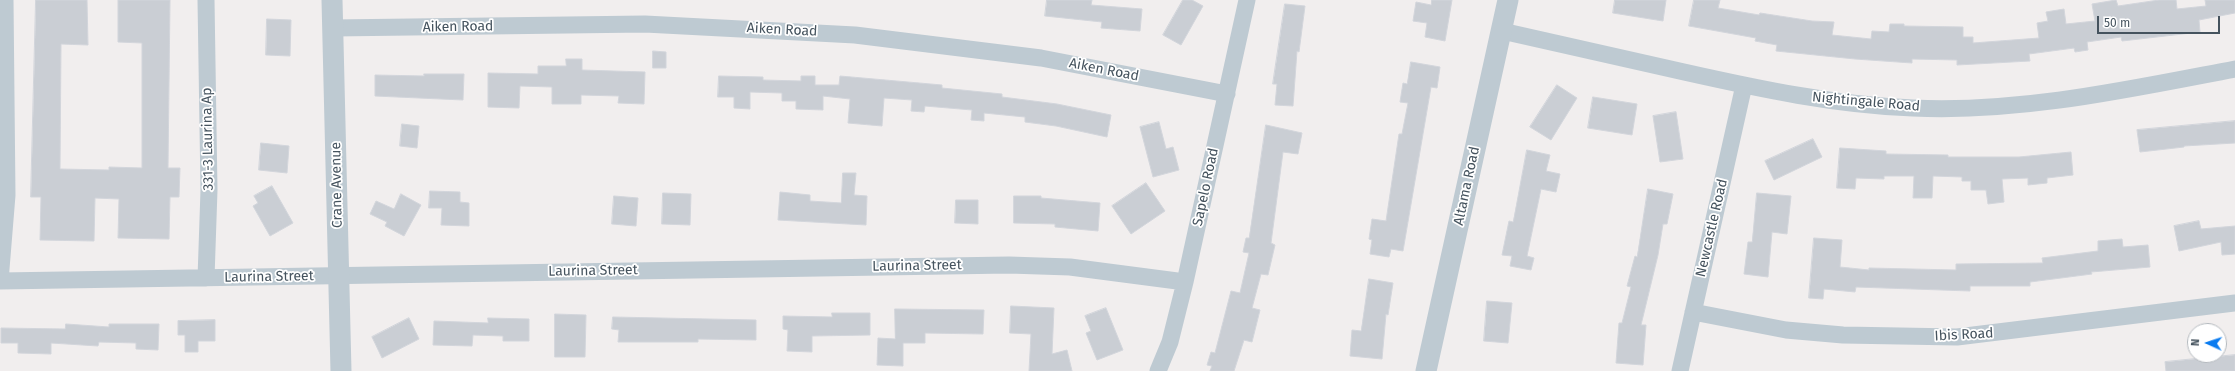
<!DOCTYPE html>
<style>
body{margin:0}
#map{position:relative;width:2235px;height:371px;overflow:hidden;background:#f1eeee;font-family:"Fira Sans",sans-serif}
canvas{display:block}
.north{position:absolute;left:2187px;top:323px;width:40px;height:40px;box-sizing:border-box;background:#fff;border:1px solid #b5babf;border-radius:50%;rotate:273deg;font-size:11px;font-weight:700;line-height:16px;text-align:center;color:#45535e}
.north::after{content:'';display:block;margin:auto;width:14px;height:18px;background:#097bf0;clip-path:polygon(50% 0,100% 100%,50% 72%,0 100%)}
.scale{position:absolute;left:2097px;top:16px;width:123px;height:18px;box-sizing:border-box;border:2px solid #45535e;border-top:0;padding-left:5px;font-size:12px;line-height:14px;white-space:nowrap;color:#45535e;-webkit-text-stroke:3px #fff;paint-order:stroke}
</style>
<div id="map">
<canvas width="2235" height="371"></canvas>
<div class="north">N</div>
<div class="scale">50 m</div>
</div>
<script>
const c = document.querySelector('canvas').getContext('2d');
c.lineJoin = 'round';
function paint(path, color) {
  c.fillStyle = color;
  c.fill(path, 'evenodd');
}
function stroke(path, color, width, dash) {
  c.strokeStyle = color;
  c.lineWidth = width;
  c.lineCap = dash ? 'butt' : 'round';
  c.setLineDash(dash || []);
  c.stroke(path);
}
function write(font, color, halo, rows, align = 'center') {
  c.font = font + ' "Fira Sans",sans-serif';
  c.lineWidth = 3.5;
  c.setLineDash([]);
  c.textBaseline = 'middle';
  c.strokeStyle = halo;
  c.fillStyle = color;
  for (const [text, x, y, turn = 0] of rows) {
    c.save();
    c.translate(x, y);
    c.rotate((+turn || 0) * Math.PI / 180);
    c.textAlign = isNaN(turn) ? turn : align;
    if (halo) c.strokeText(text, 0, 0);
    c.fillText(text, 0, 0);
    c.restore();
  }
}
const building = new Path2D(`
 M36,0H87L88,45L61,44L60,169L109,170V167L142,168V43L118,42V0H170L168,168H180L179,197H170L169,239L118,238L119,199L95,198L94,241L40,240L41,197H31Z
 M1047,0H1092L1091,5L1142,9L1140,31L1101,28L1102,22L1045,16Z
 M1183,0H1192L1203,6L1181,45L1163,35Z
 M1432,0H1452L1445,41L1425,37L1427,23L1413,21L1416,2L1431,5Z
 M1615,0H1666L1663,21L1613,13Z
 M1694,0H1720L1718,8L1759,15L1760,13L1812,21L1834,22L1832,35L1871,39L1872,31L1889,32L1890,24H1904V26L1963,27V37H1973V43L2039,38L2037,23L2048,21L2046,12L2064,9L2066,24L2095,21L2092,4L2116,0L2118,6L2159,0H2176L2177,9L2206,6L2205,0H2235V13L2199,20L2200,32L2122,41L2121,37L2087,42L2088,50L2075,52L2074,48L2029,54L2030,61L1957,65V60L1912,59V63L1855,59L1776,51L1777,45L1755,41L1756,38L1689,26Z
 M1285,4L1305,6L1299,52L1297,51L1293,106L1275,105L1277,84H1273Z
 M267,19L291,20L290,56L266,55Z
 M653,51L666,52V68H653Z
 M566,59H582V70L645,72L644,104L618,103L619,96L581,95V104H552V87L520,86L519,108L488,107V73L538,74V66H566Z
 M1411,62L1440,67L1437,88L1431,87L1403,251L1391,249L1389,257L1370,254L1372,240L1369,239L1372,219L1386,221L1399,134H1402L1408,103L1400,102L1403,83L1407,84Z
 M424,74H464L463,100L375,96V75L424,76Z
 M719,76L763,77V80L801,81V76H815V85H839L840,76L942,85V88L1002,94V97L1057,104L1111,115L1107,137L1056,126L1025,122V117L984,113V121L971,120L972,110L925,106L924,112L911,111L912,100L884,98L882,126L848,123L850,99L823,96V110L796,109V101H782V93L750,92V109L734,108V97H718Z
 M1557,85L1577,98L1551,140L1530,127Z
 M1593,97L1637,104L1632,135L1588,128Z
 M1676,112L1683,159L1660,162L1653,116Z
 M2235,121V143L2184,146V147L2140,152L2137,130Z
 M1159,122L1166,149L1173,147L1179,170L1153,177L1140,127Z
 M402,124L419,126L417,148L400,146Z
 M1266,125L1302,133L1298,154L1283,152L1271,243L1275,245L1268,275L1261,274L1252,308L1260,310L1252,342L1244,340L1234,371H1210L1212,366L1207,365L1211,352L1215,353L1231,291L1240,293L1249,253L1243,252L1246,238H1249Z
 M1813,139L1822,157L1774,180L1765,161Z
 M261,143L289,146L287,173L259,170Z
 M1840,148L1886,151V154L1948,155V157H2019L2071,152L2073,175L2047,178V183L2028,185V178L2002,179L2004,202L1988,204L1986,190H1971V181H1962V177L1933,176L1932,198H1913L1914,176H1884V179L1856,178L1855,189L1837,188Z
 M1527,150L1550,155L1546,171L1560,174L1556,192L1541,189L1527,256L1534,258L1531,270L1510,266L1512,256L1502,255L1509,221L1513,222Z
 M843,173H856L854,195L867,196L866,225L778,220L780,192L810,195V201L841,203Z
 M1146,183L1165,211L1131,234L1112,206Z
 M272,186L293,223L270,236L253,206L258,203L254,196Z
 M1648,189L1673,194L1667,224H1663L1658,255L1641,325H1646L1643,365L1616,363L1619,323H1622L1631,287L1627,286L1635,256L1637,257Z
 M430,191L460,192V202L469,203V226L441,225L442,208H429Z
 M663,193L691,194L690,225L662,224Z
 M1757,193L1791,196L1787,234L1772,232L1768,277L1744,274L1748,242H1752Z
 M401,194L421,205L404,236L385,226L387,222L370,214L376,201L394,209Z
 M614,196L638,198L636,226L612,224Z
 M1014,196H1041V198L1100,203L1098,231L1055,227V224L1014,223Z
 M956,200H978V224L955,223Z
 M2199,221L2201,229L2235,226V254L2222,255L2221,242L2179,251L2174,226Z
 M1814,238L1842,240L1840,267L1869,270V268L1956,270V264L2043,263L2042,258L2098,251V241L2122,239L2123,247L2148,245L2150,267L2091,272L2092,274L2030,282V286H1970V291L1856,287L1855,292L1824,289L1823,299L1809,298Z
 M1369,279L1393,283L1388,315L1386,314L1382,359L1350,356L1352,330L1361,331Z
 M1487,301L1512,303L1508,343L1484,341Z
 M1011,306L1054,308L1052,354L1067,350L1072,371H1029L1031,334L1010,333Z
 M1106,308L1123,350L1097,360L1086,333L1091,331L1085,316Z
 M895,309L984,310L983,334L925,333V343H903V366L877,365L878,338L895,339Z
 M832,313H870V335L812,336V352L787,351L788,330L783,329V316L832,317Z
 M555,314L586,315L585,357H555Z
 M613,317L756,320V340L698,339V342H618L619,330L612,329Z
 M409,318L419,339L382,358L372,337Z
 M488,318L529,319V341H503V336L473,335L472,346L433,345L434,321L488,323Z
 M215,320V341H198V352H185V335H178V321Z
 M66,324L109,327V324H159L158,350L136,349V343L99,342L98,346L51,343V354L18,353V343H1V328L65,329Z
 M2235,355V371H2166L2165,362Z`);
paint(building, '#caced4');
stroke(building, '#d2d5db', 1);
stroke(new Path2D(`
 M5,0L7,195L0,281L1009,265L1070,267L1185,282
 M333,28L645,24L855,35L1041,58L1227,94
 M1502,31C1563,45 1623,58 1684,72C1760,89 1835,105 1913,108C2021,113 2130,89 2235,69
 M206,278L209,190L206,0
 M1693,312L1786,330L1843,335L1957,337L2235,303
 M1158,371L1170,342L1185,282L1247,0
 M1680,371L1744,85`), '#becad2', 17);
stroke(new Path2D(`
 M332,0L341,371
 M1426,371L1508,0`), '#becad2', 21);
write('14px', '#45535e', '#fff', [
 ["Aiken Road",458,27,-1],
 ["Aiken Road",782,30,3],
 ["Aiken Road",1104,70,11],
 ["Nightingale Road",1866,102,5],
 ["331-3 Laurina Ap",208,139,-91],
 ["Crane Avenue",337,185,-91],
 ["Altama Road",1467,186,-78],
 ["Sapelo Road",1206,187,-78],
 ["Newcastle Road",1712,228,-77],
 ["Laurina Street",917,266,-1],
 ["Laurina Street",593,271,-1],
 ["Laurina Street",269,277,-1],
 ["Ibis Road",1964,335,-3]
]);
</script>
